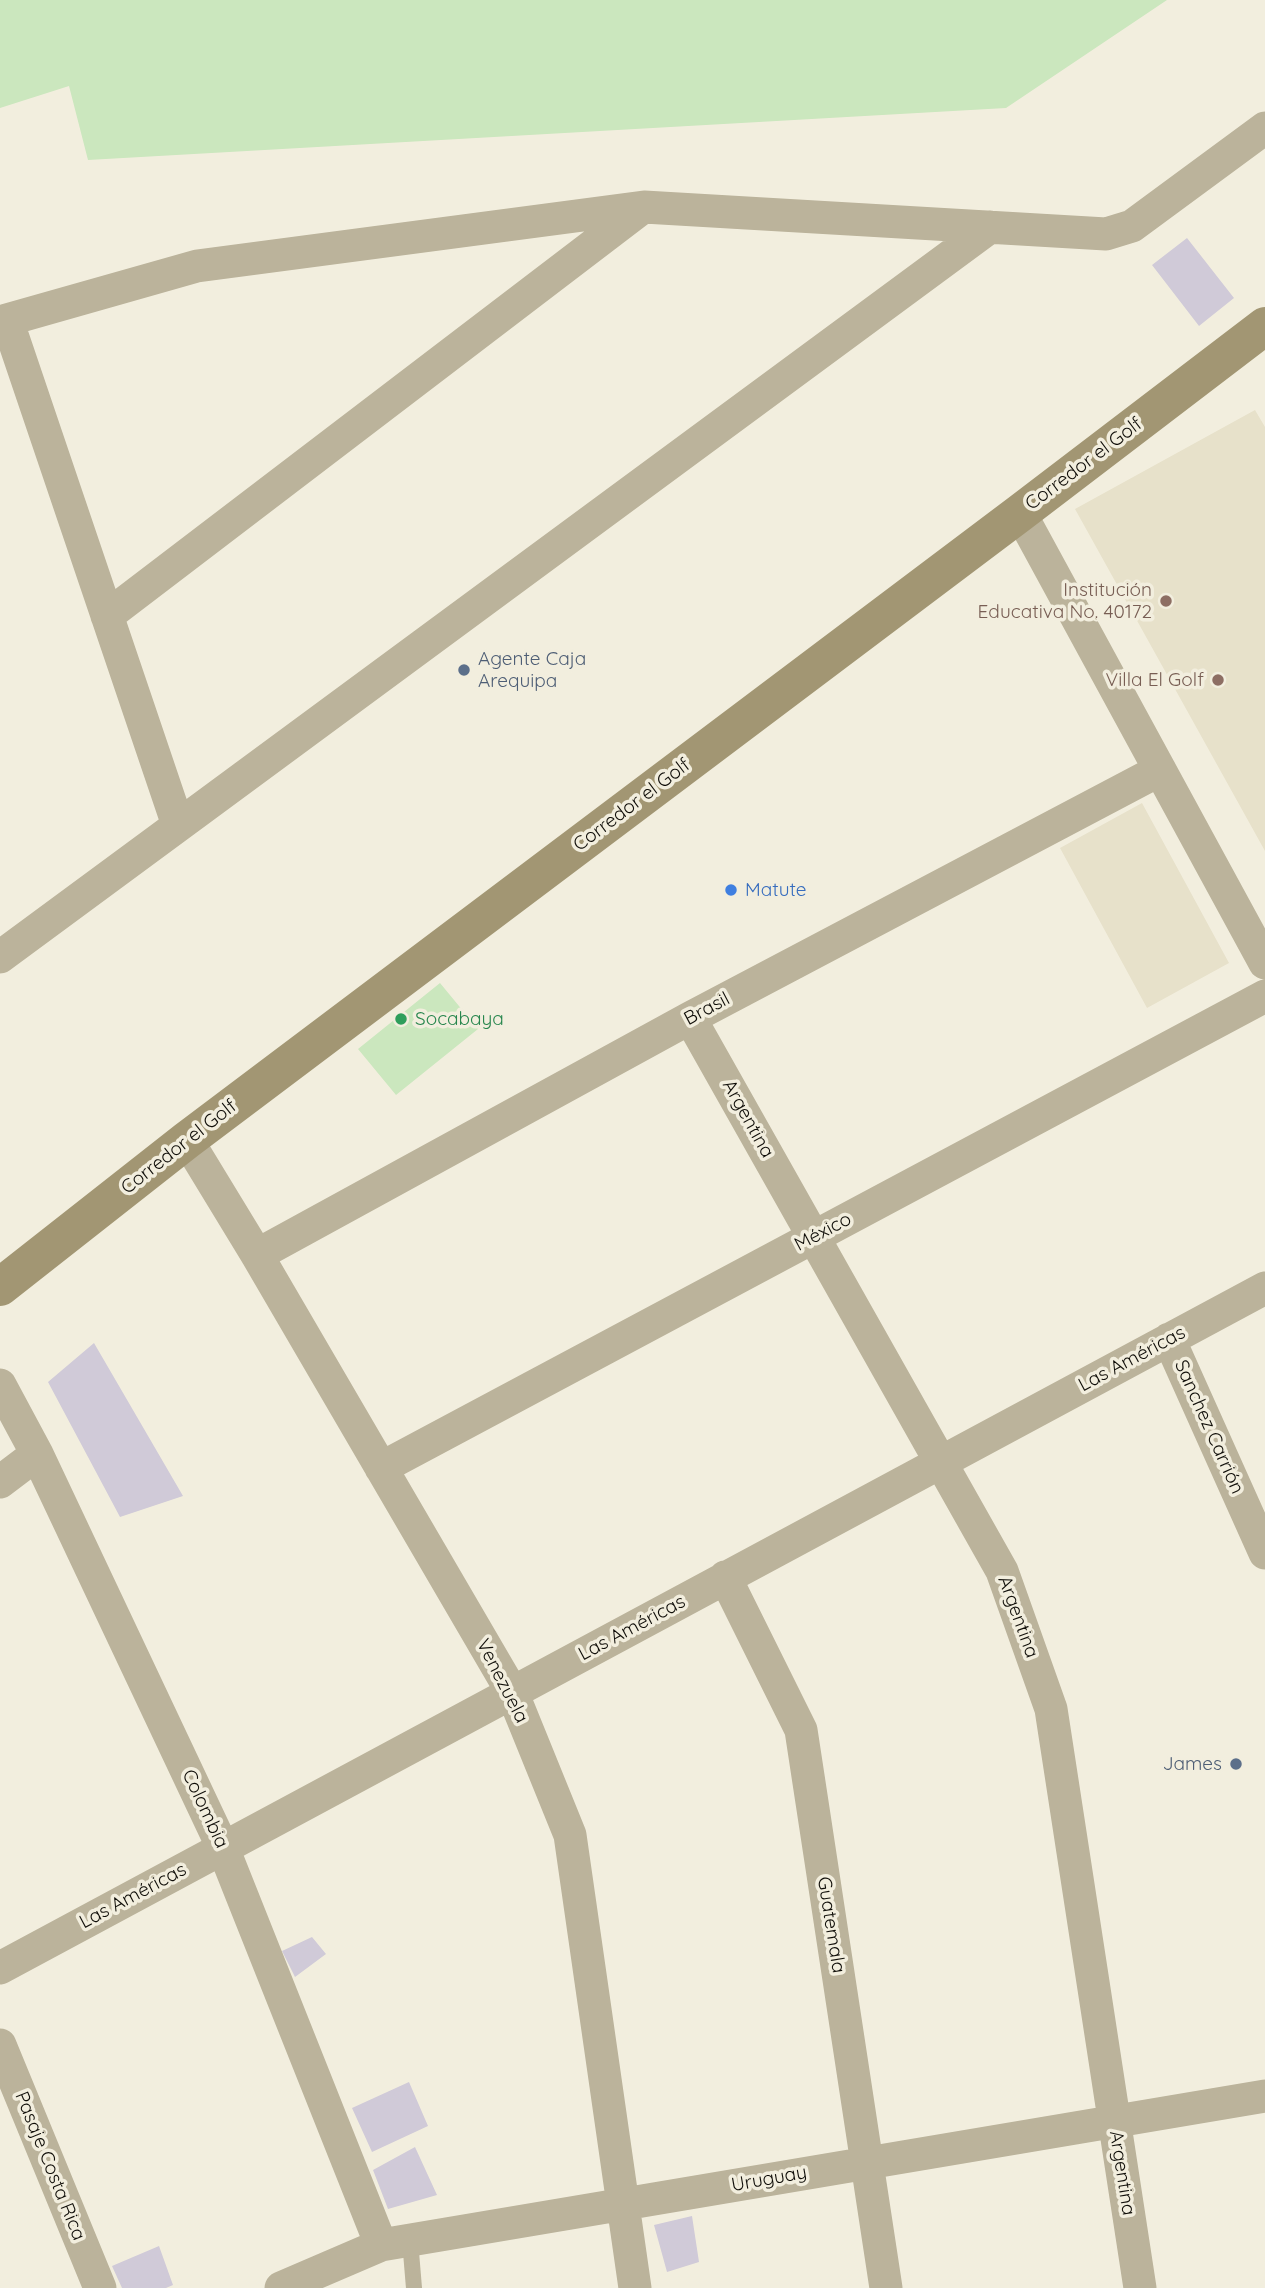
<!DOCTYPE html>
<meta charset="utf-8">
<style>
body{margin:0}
canvas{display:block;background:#f2eede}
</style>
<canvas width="1265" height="2288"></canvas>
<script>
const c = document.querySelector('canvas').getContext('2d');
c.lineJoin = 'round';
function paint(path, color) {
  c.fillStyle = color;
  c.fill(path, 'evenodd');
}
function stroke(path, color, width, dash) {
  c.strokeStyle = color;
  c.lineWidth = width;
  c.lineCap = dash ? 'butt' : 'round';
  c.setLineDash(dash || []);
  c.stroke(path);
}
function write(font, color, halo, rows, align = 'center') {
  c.font = font + ' Quicksand,sans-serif';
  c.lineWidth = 7;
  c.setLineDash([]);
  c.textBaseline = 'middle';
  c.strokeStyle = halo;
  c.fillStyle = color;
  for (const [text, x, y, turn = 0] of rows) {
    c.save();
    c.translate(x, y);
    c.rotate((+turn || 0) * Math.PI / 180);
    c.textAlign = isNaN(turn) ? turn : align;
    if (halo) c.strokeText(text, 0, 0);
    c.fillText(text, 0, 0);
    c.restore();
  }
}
paint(new Path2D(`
 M1255,410L1265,427V851L1075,509Z
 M1142,803L1229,963L1147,1008L1060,848Z`), '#e7e1ca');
paint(new Path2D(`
 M0,0H1167L1006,108L88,160L69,86L0,108Z
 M440,983L478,1029L396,1095L358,1049Z`), '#cbe7be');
paint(new Path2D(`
 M1187,238L1234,298L1199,326L1152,265Z
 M94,1343L183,1496L120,1517L48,1382Z
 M312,1937L326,1954L295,1977L282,1951Z
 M409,2082L428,2126L372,2152L352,2108Z
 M415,2147L437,2195L388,2209L373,2170Z
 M692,2216L699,2262L667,2272L654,2225Z
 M159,2246L173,2285L166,2288H122L112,2266Z`), '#d0cad8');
stroke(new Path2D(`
 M410,2240L414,2288`), '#bbb39b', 16);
stroke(new Path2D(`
 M7,320L178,825
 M0,322L197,266L644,207L1106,234L1132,226L1265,128
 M1020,513L1265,963
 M107,616L642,208
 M0,957L990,227
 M690,1018L1002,1571L1051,1709L1140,2288
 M187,1140L257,1255L512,1692L570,1835L635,2288
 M257,1255L690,1018L1160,770
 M1169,1339L1265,1553
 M0,1385L37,1454L223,1848L381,2245
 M381,1468L1265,996
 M0,1482L37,1454
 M725,1577L801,1730L886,2288
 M0,1968L1265,1288
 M0,2045L100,2288
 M281,2288L381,2245L1265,2096`), '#bbb39b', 33);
stroke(new Path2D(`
 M0,1287L187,1140L1020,513L1265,326`), '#a29673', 38);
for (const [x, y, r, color] of [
 [1166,601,7,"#8d6e63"],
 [464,670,7,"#5c6f8a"],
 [1218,680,7,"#8d6e63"],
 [731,890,7,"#3f7fe0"],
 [401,1019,7,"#2e9e5b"],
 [1236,1764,7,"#5c6f8a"]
]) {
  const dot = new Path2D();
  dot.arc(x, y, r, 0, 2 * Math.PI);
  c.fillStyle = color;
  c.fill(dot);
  stroke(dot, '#f2eede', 2.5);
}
write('19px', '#0f0d08', '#f2eede', [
 ["Corredor el Golf",1084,464,-37],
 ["Corredor el Golf",632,805,-37],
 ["Brasil",707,1009,-28],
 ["Argentina",748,1119,61],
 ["Corredor el Golf",179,1147,-38],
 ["México",823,1232,-28],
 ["Las Américas",1132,1359,-28],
 ["Sanchez Carrión",1209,1427,66],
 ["Argentina",1018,1617,70],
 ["Las Américas",632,1628,-28],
 ["Venezuela",502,1681,63],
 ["Colombia",205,1809,65],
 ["Las Américas",133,1896,-28],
 ["Guatemala",831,1925,81],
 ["Pasaje Costa Rica",50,2166,68],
 ["Argentina",1122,2173,81],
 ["Uruguay",769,2179,-10]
]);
write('19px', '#785e54', '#f2eede', [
 ["Institución",1152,590],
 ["Educativa No. 40172",1152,612],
 ["Villa El Golf",1204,680]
], 'right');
write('19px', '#4e5e75', '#f2eede', [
 ["Agente Caja",478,659],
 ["Arequipa",478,681],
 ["James",1222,1764,"right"]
], 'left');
write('19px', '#366cbe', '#f2eede', [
 ["Matute",745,890]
], 'left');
write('19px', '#27864d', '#f2eede', [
 ["Socabaya",415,1019]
], 'left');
</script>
